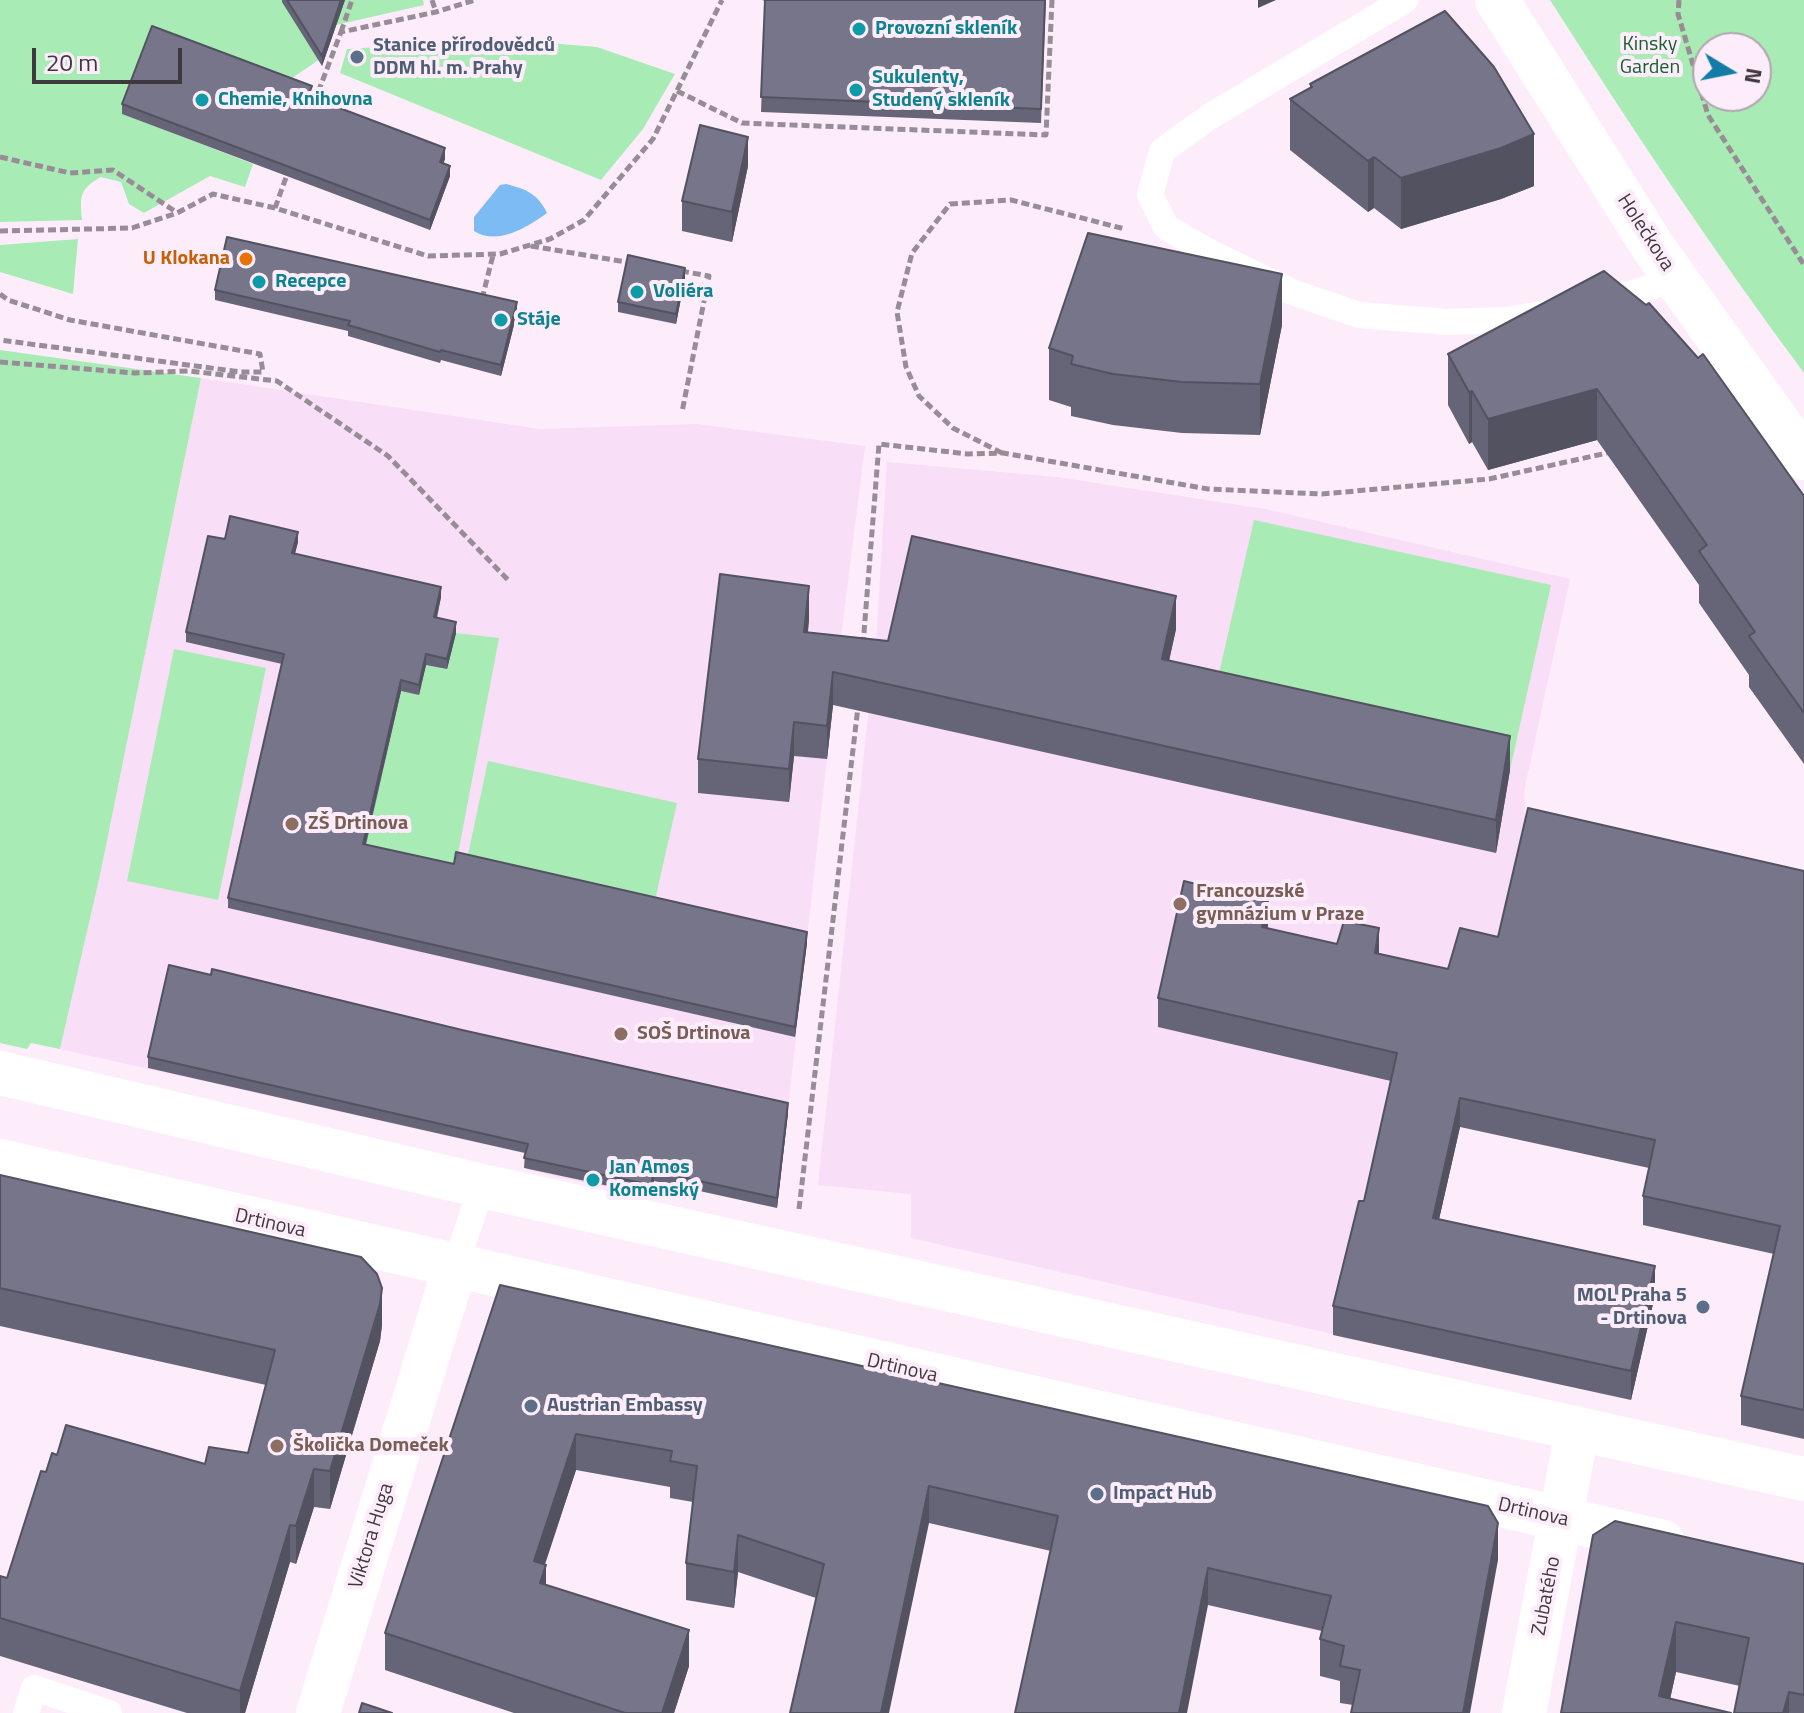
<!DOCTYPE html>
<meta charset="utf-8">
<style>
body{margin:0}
#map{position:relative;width:1804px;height:1713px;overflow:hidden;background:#fdedfb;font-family:"Titillium Web",sans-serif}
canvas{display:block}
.north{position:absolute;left:1692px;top:32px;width:80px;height:80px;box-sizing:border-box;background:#fdedfb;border:2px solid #b1a5b0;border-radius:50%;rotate:100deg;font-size:22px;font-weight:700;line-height:32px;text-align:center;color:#40383f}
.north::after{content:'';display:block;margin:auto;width:28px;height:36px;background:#137ca6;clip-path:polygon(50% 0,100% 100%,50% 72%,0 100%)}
.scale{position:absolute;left:32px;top:48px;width:150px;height:36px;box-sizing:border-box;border:4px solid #40383f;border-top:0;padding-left:10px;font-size:24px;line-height:28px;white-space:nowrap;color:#40383f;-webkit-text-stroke:6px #fdedfb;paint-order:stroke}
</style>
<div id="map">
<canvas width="1804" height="1713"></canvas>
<div class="north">N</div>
<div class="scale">20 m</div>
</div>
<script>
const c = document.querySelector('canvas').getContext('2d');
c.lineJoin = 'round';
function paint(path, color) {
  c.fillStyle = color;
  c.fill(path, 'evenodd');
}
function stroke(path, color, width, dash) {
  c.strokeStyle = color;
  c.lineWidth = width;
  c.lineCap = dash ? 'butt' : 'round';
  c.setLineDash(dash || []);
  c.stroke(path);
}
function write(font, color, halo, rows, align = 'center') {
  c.font = font + ' "Titillium Web",sans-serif';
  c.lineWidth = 8;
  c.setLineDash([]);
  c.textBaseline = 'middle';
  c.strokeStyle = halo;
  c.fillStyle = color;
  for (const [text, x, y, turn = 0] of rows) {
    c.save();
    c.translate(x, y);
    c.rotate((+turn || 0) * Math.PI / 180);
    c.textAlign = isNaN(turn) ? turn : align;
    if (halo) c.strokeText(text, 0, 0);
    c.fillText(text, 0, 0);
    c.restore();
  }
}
paint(new Path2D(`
 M201,378L540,429L696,424L865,446L837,669L777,1208L655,1181L651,1195L647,1196L558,1177L528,1170L527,1154L60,1049L100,875Z
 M887,462L1057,477L1265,509L1570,579L1524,791L1526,836L1433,1246L1412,1352L911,1238V1194L818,1185L876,642Z`), '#f8def6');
paint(new Path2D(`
 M0,0H282L312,50L326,55L282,85L123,114L253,164L245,187L210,176L144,213L129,204L121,182L101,177C79,189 80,197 82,220L0,222Z
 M345,0H423L424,5L336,25Z
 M1550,0H1804V373C1714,252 1631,127 1550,0ZM1708,48H1756V96H1708Z
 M502,39L597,47L675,74L643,129L601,180L340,73L347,49Z
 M78,239L73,294L0,272V245Z
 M0,350L201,378L100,875L60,1049L31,1043L27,1049L0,1043Z
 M1254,520L1551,585L1510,770L1212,704Z
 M456,633L499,638L454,875L331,847L401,691L419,695L426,665Z
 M174,649L266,668L218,900L127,881Z
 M488,761L677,803L655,900L467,859Z`), '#a9ebb5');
paint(new Path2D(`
 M506,184C526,189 538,194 547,213C528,227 497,246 474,231V217L500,185Z`), '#7dbbf4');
stroke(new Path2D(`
 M432,0L436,12
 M1679,0L1678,14L1708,115L1804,265
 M341,32L352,0
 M677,91L742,123L1046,135L1052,0
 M314,103L341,32L436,12L475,0
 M0,157L70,173L113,170L176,212
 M275,208L288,172
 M0,231L132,228L177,213L213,194L275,208L428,256L500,254L550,239L584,220L653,139L722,0
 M531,246L632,263
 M681,271L709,276L682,412
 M0,294L8,300L70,320L260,354L263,372H241L0,340
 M482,299L493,255
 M0,362L135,373L189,371L277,381L388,456L509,581
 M1002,453L953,428L919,396L906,367L897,312L912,253L950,204L1011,200L1125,229
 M863,645L879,444L968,454L1003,453L1208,489L1322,494L1489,479L1607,453
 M799,1209L858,707`), '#988d97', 5, [8, 4]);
stroke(new Path2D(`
 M1405,0L1209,117L1162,151L1150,195L1166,227L1209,252L1292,292L1359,315L1447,322L1508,320L1546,313
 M1600,302L1644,290L1674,277
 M455,1267L482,1186
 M26,1713L34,1688L109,1713`), '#fff', 26);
stroke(new Path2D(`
 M0,1073L482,1186L1804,1479
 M0,1161L1663,1542
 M318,1713L455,1267
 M1524,1713L1577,1431`), '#fff', 44);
stroke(new Path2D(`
 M1497,0L1653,247L1804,458`), '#fff', 44);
paint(new Path2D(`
 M282,0H345L322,66L282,2Z
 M762,0H1046L1041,123L761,112L765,1Z
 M1310,84L1534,186L1501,199L1401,229L1374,208L1368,212L1290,150V99L1310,88Z
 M122,104L445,159L443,163L450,176L430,230L122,114Z
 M748,166L732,242L682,231V201Z
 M1604,271L1804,496V764L1749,687V675L1699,603V585L1597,440L1488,470L1472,442L1469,444L1448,405V354Z
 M685,278L676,324L618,312V302Z
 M215,290L517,313L501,376L441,360L440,363L348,336V331L215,300Z
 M1282,325L1260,435L1182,433L1113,425L1071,416V407L1049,400V348Z
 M225,539L298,542L295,554L441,597L437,618L456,633L447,669L426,665L419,695L401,691L366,845L807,943L795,1037L228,908V898L282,664L186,642V632Z
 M809,619L808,632L888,641L1176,629L1169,661L1510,770L1496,853L833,705L827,759L794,756L789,802L698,793V759Z
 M1804,871V1439L1741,1425V1396L1774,1254L1643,1225V1196L1649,1168L1460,1127L1439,1219L1655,1295L1631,1400L1333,1335V1306L1364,1201L1391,1081L1158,1027V998L1268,928L1448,969L1498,937Z
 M148,1057L788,1113L777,1208L654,1181L651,1195L524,1168L525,1153L148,1068Z
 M0,1175L382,1325L380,1341L330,1509L314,1507L296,1564L290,1562L245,1713H187L0,1656V1576L7,1578L46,1472L57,1455L205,1464L248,1453L266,1385L0,1326Z
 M500,1285L1498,1560L1353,1705L1340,1703V1681L1320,1676V1639L1322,1631L1208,1605L1051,1551L929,1523L816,1598L738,1572L734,1608L686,1600V1563L693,1502L670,1498V1487L576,1470L544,1565L546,1585L689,1666L674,1713H514L385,1670V1633Z
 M1593,1535L1804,1564V1713H1734L1740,1686L1676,1672L1670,1699L1561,1713Z`), '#656577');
paint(new Path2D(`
 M341,0H345L322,66V56Z
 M1258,0H1276L1258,8Z
 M1534,134V186L1501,199L1401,229V178Z
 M748,137V166L732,242V212Z
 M445,148V159L440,173V162Z
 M1374,157V208L1368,212V161Z
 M450,166V176L430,230V220Z
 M685,268V278L676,324V314Z
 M1282,274V325L1260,435V384Z
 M517,302V313L501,376V365Z
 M1597,389V440L1488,470V419Z
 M1472,391V442L1469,444V392Z
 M298,532V542L292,563V553Z
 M809,586V619L804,665V632Z
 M441,587V597L434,628V617Z
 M1176,596V629L1162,692V659Z
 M456,622V633L447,669V659Z
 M426,654V665L419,695V685Z
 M833,672V705L827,759V726Z
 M401,680V691L363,854V844Z
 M794,722V756L789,802V769Z
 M1510,736V770L1496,853V820Z
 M1268,902V930L1262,927Z
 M1379,928V957L1375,953Z
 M807,932V943L795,1037V1027Z
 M1460,1098V1127L1433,1246V1218Z
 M788,1103V1113L777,1208V1198Z
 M654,1171V1181L651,1195V1185Z
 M1655,1266V1295L1631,1400V1371Z
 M382,1288V1325L380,1341L330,1509V1471Z
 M576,1434V1470L534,1598V1561Z
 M314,1469V1507L296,1564V1526Z
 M929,1486V1523L889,1713H881Z
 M1498,1523V1560L1470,1713H1463Z
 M290,1525V1562L245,1713H240V1691Z
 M738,1535V1572L734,1608V1572Z
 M546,1565V1602L540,1583Z
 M1208,1568V1605L1187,1713H1179Z
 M1676,1622V1672L1667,1713L1659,1696Z
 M689,1630V1666L674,1713H662Z
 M1789,1692V1713H1783Z`), '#535261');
const building = new Path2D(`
 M287,0H341L322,56Z
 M765,0H1045L1041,109L761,97Z
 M1445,11L1494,67L1534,134L1501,148L1401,178L1374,157L1368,161L1290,99L1312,87L1310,84Z
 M152,26L312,86L308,96L445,148L440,162L450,166L430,220L122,104Z
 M700,125L748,137L732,212L682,201Z
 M1088,233L1282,274L1260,384L1182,382L1113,374L1071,364L1073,356L1049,348Z
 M227,237L517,302L501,365L441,350L440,352L348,325L350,321L215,290Z
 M628,255L685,268L676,314L618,302Z
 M1604,271L1646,305L1649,303L1698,358L1703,354L1804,496V713L1749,636L1755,632L1699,551L1707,545L1597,389L1488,419L1472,391L1469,392L1448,354Z
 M230,516L298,532L292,553L441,587L434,617L456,622L447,659L426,654L419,685L401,680L363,844L454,864L456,852L807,932L795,1027L228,898L284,654L186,632L208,536L225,539Z
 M912,536L1176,596L1162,659L1510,736L1496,820L833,672L827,726L794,722L789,769L698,759L720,574L809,586L804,632L888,641Z
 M1528,808L1804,871V1410L1741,1396L1780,1226L1643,1196L1655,1140L1460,1098L1433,1218L1655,1266L1631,1371L1333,1306L1359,1201H1364L1397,1053L1158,998L1184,881L1268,902L1262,927L1337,944L1344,921L1379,928L1375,953L1448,969L1460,928L1498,937Z
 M169,965L211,975L212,969L462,1030L788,1103L777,1198L654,1171L651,1185L524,1158L528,1144L148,1057Z
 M0,1175L361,1257L377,1274L382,1288L380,1304L330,1471L314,1469L296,1526L290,1525L240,1691L0,1618V1576L7,1578L41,1471L46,1472L52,1453L57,1455L66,1425L205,1464L209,1447L248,1453L275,1350L0,1288Z
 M500,1285L1488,1506L1498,1523L1463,1713H1351L1360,1670L1340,1666L1344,1646L1320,1639L1331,1596L1208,1568L1179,1713H1015L1058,1516L929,1486L881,1713H790L824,1564L738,1535L734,1572L686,1563L697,1466L670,1461L672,1451L576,1434L534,1561L546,1565L540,1583L689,1630L662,1713H625L385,1633Z
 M1615,1521L1804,1564V1695L1789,1692L1783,1713H1734L1749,1638L1676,1622L1659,1696L1731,1713H1561L1593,1535Z
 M362,1703L392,1713H359Z`);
paint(building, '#76758a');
stroke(building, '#535261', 2);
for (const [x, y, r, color] of [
 [859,29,8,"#0f9aa8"],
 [357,57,8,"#5c6f8a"],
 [856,90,8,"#0f9aa8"],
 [202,100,8,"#0f9aa8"],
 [246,259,8,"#e8710a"],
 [259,282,8,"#0f9aa8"],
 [637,292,8,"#0f9aa8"],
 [501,320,8,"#0f9aa8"],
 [292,824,8,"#8d6e63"],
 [1180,904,8,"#8d6e63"],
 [621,1034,8,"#8d6e63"],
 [593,1180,8,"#0f9aa8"],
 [1703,1307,8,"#5c6f8a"],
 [531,1406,8,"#5c6f8a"],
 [277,1446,8,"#8d6e63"],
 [1097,1494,8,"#5c6f8a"]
]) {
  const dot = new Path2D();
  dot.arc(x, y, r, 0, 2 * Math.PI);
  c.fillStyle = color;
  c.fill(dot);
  stroke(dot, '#fdedfb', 3);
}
write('bold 20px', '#0d838f', '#fdedfb', [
 ["Provozní skleník",875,29],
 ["Sukulenty,",872,78],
 ["Studený skleník",872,101],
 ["Chemie, Knihovna",218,100],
 ["Recepce",275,282],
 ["Voliéra",653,292],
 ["Stáje",517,320],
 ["Jan Amos",609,1168],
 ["Komenský",609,1191]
], 'left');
write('20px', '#17612e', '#fdedfb', [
 ["Kinsky",1650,45],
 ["Garden",1650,68]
]);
write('bold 20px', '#4e5e75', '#fdedfb', [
 ["Stanice přírodovědců",373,46],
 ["DDM hl. m. Prahy",373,69],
 ["MOL Praha 5",1687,1296,"right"],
 ["- Drtinova",1687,1319,"right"],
 ["Austrian Embassy",547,1406],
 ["Impact Hub",1113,1494]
], 'left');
write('20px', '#40383f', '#fdedfb', [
 ["Holečkova",1645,233,57],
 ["Drtinova",270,1224,13],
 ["Drtinova",902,1369,13],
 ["Drtinova",1533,1513,13],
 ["Viktora Huga",372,1536,-73],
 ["Zubatého",1547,1596,-79]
]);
write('bold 20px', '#c56008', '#fdedfb', [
 ["U Klokana",230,259]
], 'right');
write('bold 20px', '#785e54', '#fdedfb', [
 ["ZŠ Drtinova",308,824],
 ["Francouzské",1196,892],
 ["gymnázium v Praze",1196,915],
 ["SOŠ Drtinova",637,1034],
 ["Školička Domeček",293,1446]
], 'left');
</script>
